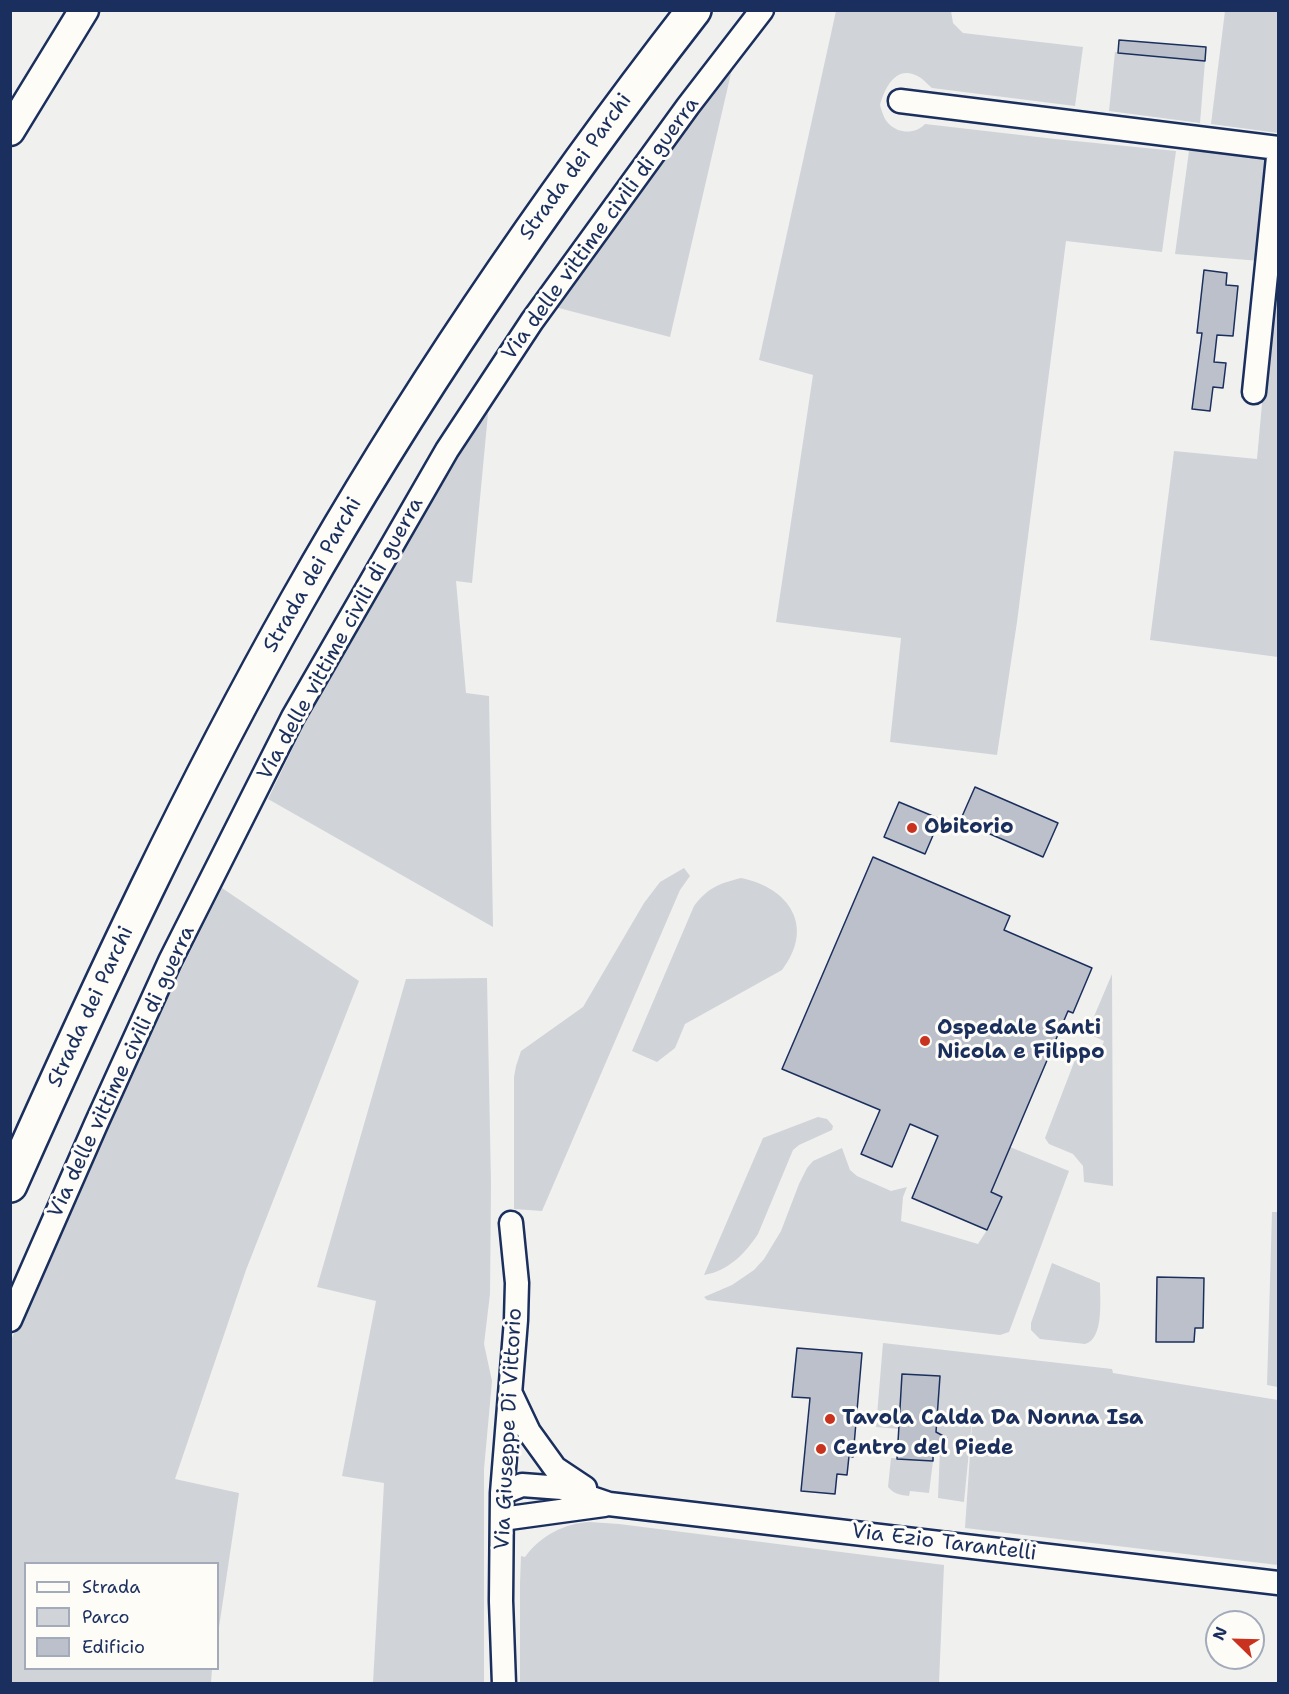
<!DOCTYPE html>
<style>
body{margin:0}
#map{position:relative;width:1289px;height:1694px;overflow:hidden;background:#f0f0ee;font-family:"Shantell Sans",sans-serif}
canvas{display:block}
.frame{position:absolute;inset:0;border:12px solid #1b2f5e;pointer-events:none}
.legend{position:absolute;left:24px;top:1562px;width:195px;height:108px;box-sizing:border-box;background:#fdfcf7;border:2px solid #a3aaba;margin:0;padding:8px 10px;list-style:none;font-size:18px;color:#1b2f5e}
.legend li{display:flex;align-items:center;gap:12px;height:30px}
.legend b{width:30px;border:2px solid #a3aaba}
.north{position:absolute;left:1205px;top:1610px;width:60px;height:60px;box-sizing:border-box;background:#fdfcf7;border:2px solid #a3aaba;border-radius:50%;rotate:293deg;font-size:16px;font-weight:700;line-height:24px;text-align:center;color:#1b2f5e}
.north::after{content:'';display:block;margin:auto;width:21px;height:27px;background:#c8321e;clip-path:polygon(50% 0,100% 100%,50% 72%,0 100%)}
</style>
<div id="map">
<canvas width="1289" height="1694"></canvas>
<div class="frame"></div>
<ul class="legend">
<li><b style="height:8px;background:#fdfcf7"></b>Strada</li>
<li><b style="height:16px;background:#d0d3d8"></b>Parco</li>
<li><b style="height:16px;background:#bbc0ca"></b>Edificio</li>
</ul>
<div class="north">N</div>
</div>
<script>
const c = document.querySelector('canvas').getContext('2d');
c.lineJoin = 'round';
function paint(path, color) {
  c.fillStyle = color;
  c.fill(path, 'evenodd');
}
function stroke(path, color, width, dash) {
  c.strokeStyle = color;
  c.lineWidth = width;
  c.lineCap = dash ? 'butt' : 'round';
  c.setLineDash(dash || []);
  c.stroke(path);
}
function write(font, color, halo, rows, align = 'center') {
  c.font = font + ' "Shantell Sans",sans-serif';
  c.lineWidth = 6;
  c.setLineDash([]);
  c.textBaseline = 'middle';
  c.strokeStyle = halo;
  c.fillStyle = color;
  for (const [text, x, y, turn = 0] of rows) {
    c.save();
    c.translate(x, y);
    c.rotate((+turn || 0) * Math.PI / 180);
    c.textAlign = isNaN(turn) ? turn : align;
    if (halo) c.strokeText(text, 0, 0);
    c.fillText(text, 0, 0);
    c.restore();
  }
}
paint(new Path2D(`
 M836,11H951L953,23L963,33L1083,47L1075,106L932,88C928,85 925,81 921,78C897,62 885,87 880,105C882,112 884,119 889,124C899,134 916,134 925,124L1055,139L1176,151L1162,252L1066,241L1017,622L997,755L890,742L901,638L776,622L813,375L759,360Z
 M1225,11H1278V133L1211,124Z
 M1115,52L1205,61L1200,123L1109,111Z
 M735,56L670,337L551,306Z
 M1189,151L1271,156L1260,261L1175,254Z
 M1278,227V657L1150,640L1174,451L1257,459Z
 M489,403L472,583L456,581L466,693L489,696L493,927L268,799L323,686L437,485Z
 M684,868L690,876L680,890L542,1211L514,1209V1077L516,1066L521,1051L583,1007L644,903L660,882Z
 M741,878C790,888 815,927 782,970L685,1024L675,1048L657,1062L632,1051L694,906C709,887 718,884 741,878Z
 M222,888L359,981L246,1270L175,1479L239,1493L218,1634V1564H26V1668L212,1669L211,1683H11V1340L109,1114Z
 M1112,974L1113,1186L1084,1182L1083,1166L1073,1154L1049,1144L1045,1138L1078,1052L1097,1059L1104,1041L1087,1033Z
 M487,978L491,1184L490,1294L484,1344L492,1381L484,1469V1683H373L384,1483L342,1476L376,1301L317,1287L406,979Z
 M818,1117L827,1119L833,1126L832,1130L799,1145L793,1150L758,1234C745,1254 728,1271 704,1275L763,1138Z
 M1010,1147L1069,1171L1009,1332L1000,1335L707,1300L704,1297L732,1285L754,1270L764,1259L781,1231L799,1184L807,1168L813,1161L842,1148L850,1170L857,1176L891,1191L907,1187L903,1197L901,1221L978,1244L987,1230L1001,1197L991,1192Z
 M1272,1212H1278V1387L1267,1385Z
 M1052,1263L1100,1283C1100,1300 1104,1339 1085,1344L1040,1339L1031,1330V1323Z
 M883,1343L1112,1369L1113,1373L1278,1400V1565L965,1528L973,1410L964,1502L938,1498L940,1448L945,1445L946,1439L944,1436L936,1434L940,1377L902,1374L899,1429L876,1427Z
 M891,1458L933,1461L929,1493L910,1491L909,1496C900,1495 894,1494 888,1487Z
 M590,1522L619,1524L944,1565L939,1683H520V1584L521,1556L525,1557C540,1536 565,1523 590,1522Z`), '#d0d3d8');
const building = new Path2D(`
 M1119,40L1206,47L1205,61L1118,53Z
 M1204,270L1227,273L1226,285L1238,286L1233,336L1217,335L1214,362L1226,363L1223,388L1213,387L1210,411L1192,409L1202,333H1197Z
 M975,787L1058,823L1043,857L960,821Z
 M899,802L940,819L925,854L884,837Z
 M873,857L1010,916L1004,930L1092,968L1073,1013L1068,1011L991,1192L1002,1197L987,1230L912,1198L938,1136L910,1124L892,1167L861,1154L880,1110L782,1069Z
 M1157,1277L1204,1278L1203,1328H1195L1194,1342H1156Z
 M797,1348L862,1353L853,1457L849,1456L847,1475L837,1474L835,1494L801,1491L810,1398L792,1397Z
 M902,1374L940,1376L936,1432L947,1438L945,1445L933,1451V1461L897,1459Z`);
paint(building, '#bbc0ca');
stroke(building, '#1b2f5e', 1.5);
const minor = new Path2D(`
 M900,101L1278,148
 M1254,392L1278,157
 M10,1320L96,1124L170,961L293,717L364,594L447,450L532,321L688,106L762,10
 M511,1394L529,1432L555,1468L585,1488
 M502,1493L522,1485L562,1488L609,1504L1278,1583
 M502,1519L604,1505
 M504,1684L501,1601L502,1493L516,1320L517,1283L511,1223`);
const major = new Path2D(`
 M10,131L84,10`);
const highway = new Path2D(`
 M10,1185C98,987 190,790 297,601C414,394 548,198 694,10`);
stroke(minor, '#1b2f5e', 27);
stroke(major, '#1b2f5e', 33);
stroke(highway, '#1b2f5e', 38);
stroke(minor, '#fdfcf7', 22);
stroke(major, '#fdfcf7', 28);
stroke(highway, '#fdfcf7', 33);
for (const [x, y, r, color] of [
 [912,828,6,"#c8321e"],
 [925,1041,6,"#c8321e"],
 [830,1419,6,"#c8321e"],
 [821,1449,6,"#c8321e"]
]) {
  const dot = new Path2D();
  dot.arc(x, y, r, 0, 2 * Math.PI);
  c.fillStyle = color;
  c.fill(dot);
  stroke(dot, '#fdfcf7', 2);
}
write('21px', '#1b2f5e', '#fdfcf7', [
 ["Strada dei Parchi",576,167,-54],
 ["Via delle vittime civili di guerra",601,229,-54],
 ["Strada dei Parchi",313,575,-60],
 ["Via delle vittime civili di guerra",341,639,-61],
 ["Strada dei Parchi",91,1007,-65],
 ["Via delle vittime civili di guerra",122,1072,-65],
 ["Via Giuseppe Di Vittorio",509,1429,-87],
 ["Via Ezio Tarantelli",944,1543,7]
]);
write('bold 21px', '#1b2f5e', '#fdfcf7', [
 ["Obitorio",924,828],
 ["Ospedale Santi",937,1029],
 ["Nicola e Filippo",937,1053],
 ["Tavola Calda Da Nonna Isa",842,1419],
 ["Centro del Piede",833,1449]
], 'left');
</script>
